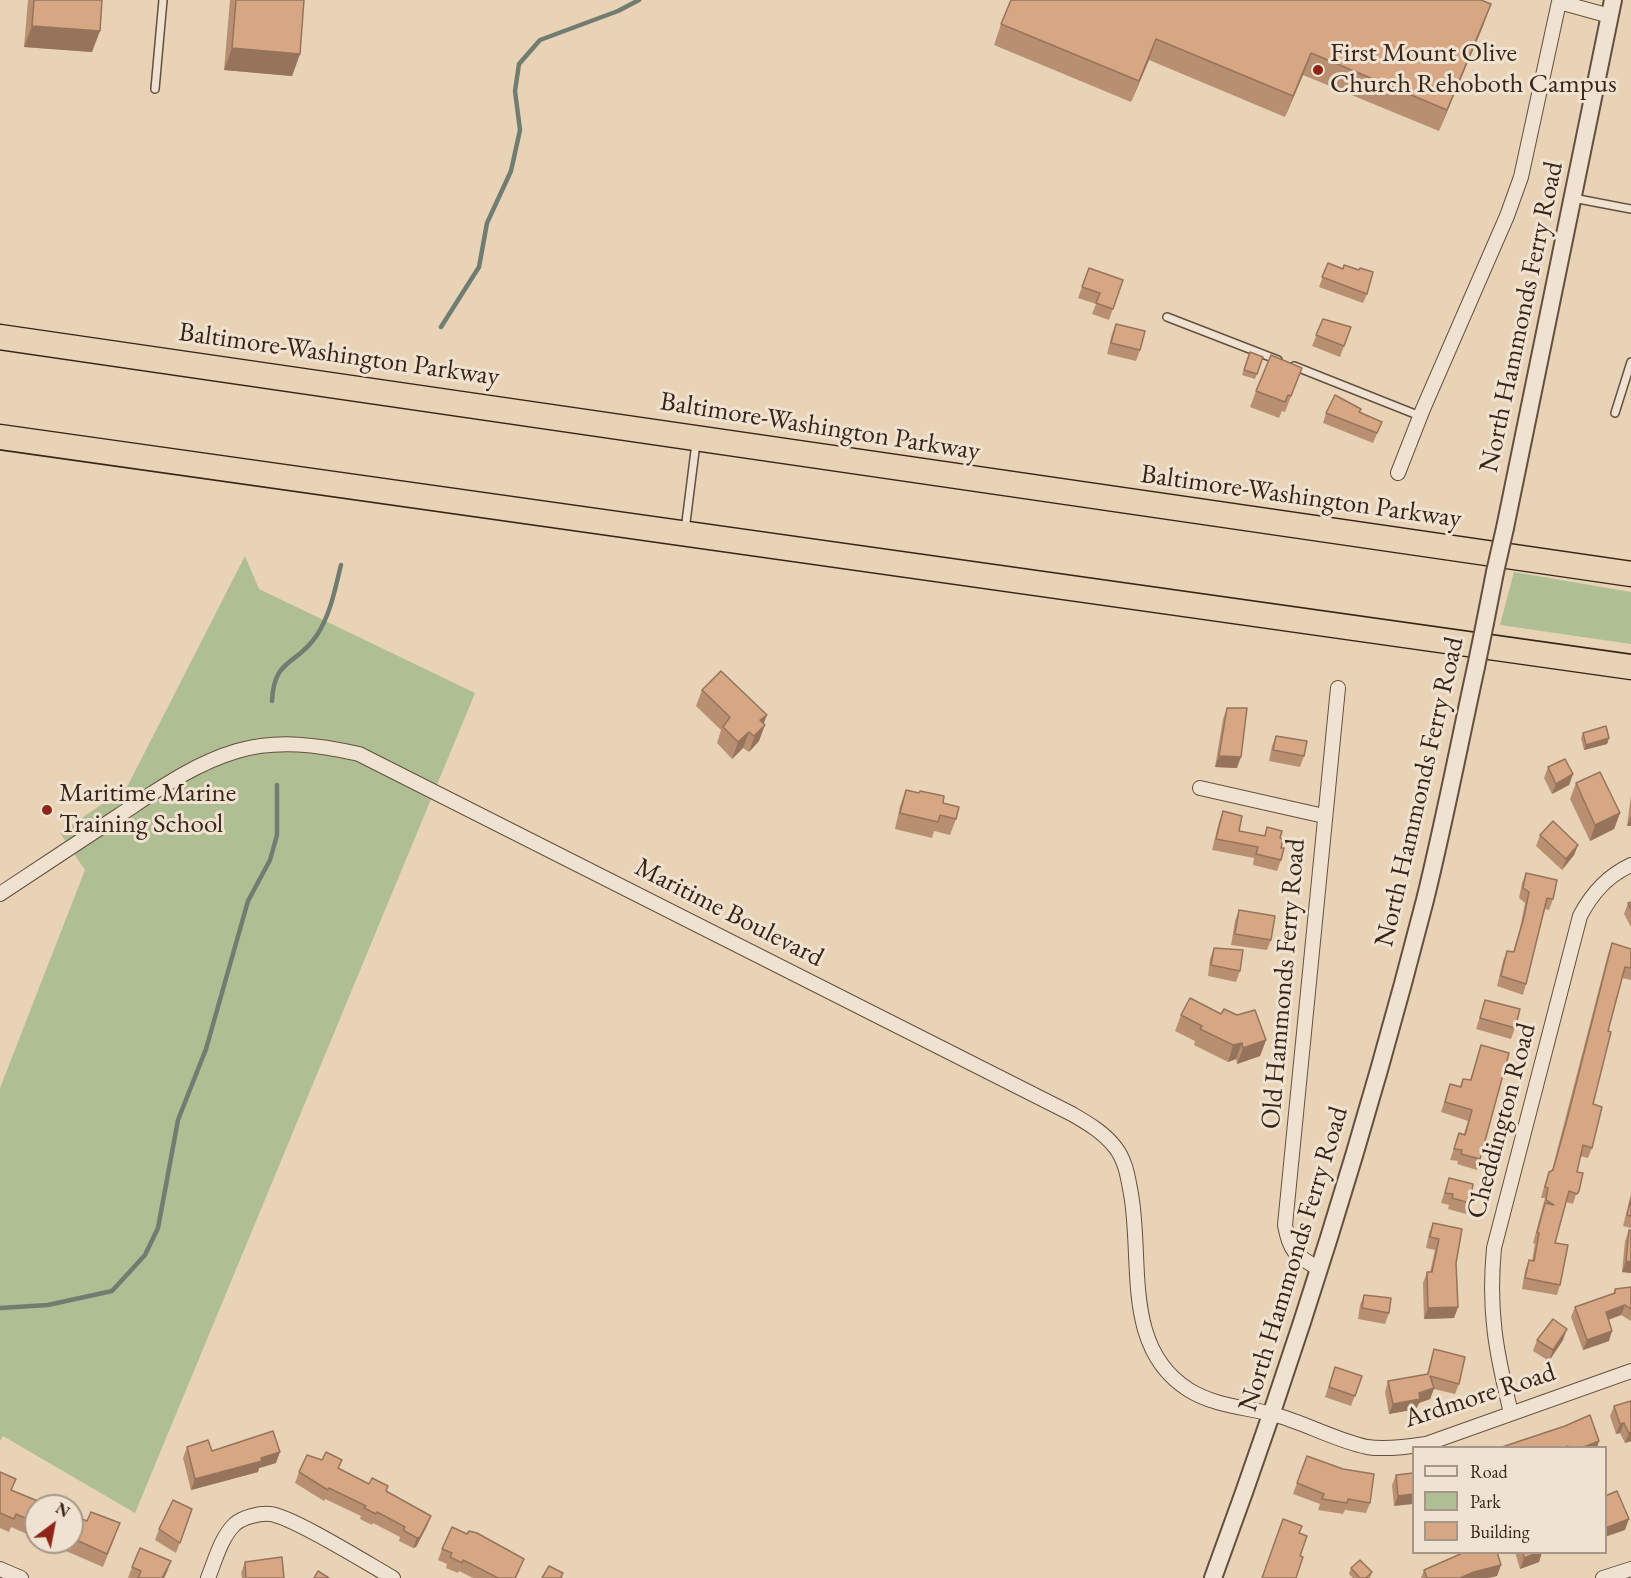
<!DOCTYPE html>
<style>
body{margin:0}
#map{position:relative;width:1631px;height:1578px;overflow:hidden;background:#e8d3b6;font-family:"EB Garamond",serif}
canvas{display:block}
.legend{position:absolute;left:1412px;top:1446px;width:195px;height:108px;box-sizing:border-box;background:#f0e2d0;border:2px solid #a69687;margin:0;padding:8px 10px;list-style:none;font-size:18px;color:#382519}
.legend li{display:flex;align-items:center;gap:12px;height:30px}
.legend b{width:30px;border:2px solid #a69687}
.north{position:absolute;left:24px;top:1494px;width:60px;height:60px;box-sizing:border-box;background:#f0e2d0;border:2px solid #a69687;border-radius:50%;rotate:32deg;font-size:16px;font-weight:700;line-height:24px;text-align:center;color:#382519}
.north::after{content:'';display:block;margin:auto;width:21px;height:27px;background:#8f2418;clip-path:polygon(50% 0,100% 100%,50% 72%,0 100%)}
</style>
<div id="map">
<canvas width="1631" height="1578"></canvas>
<ul class="legend">
<li><b style="height:8px;background:#f0e2d0"></b>Road</li>
<li><b style="height:16px;background:#afbe93"></b>Park</li>
<li><b style="height:16px;background:#d7a683"></b>Building</li>
</ul>
<div class="north">N</div>
</div>
<script>
const c = document.querySelector('canvas').getContext('2d');
c.lineJoin = 'round';
function paint(path, color) {
  c.fillStyle = color;
  c.fill(path, 'evenodd');
}
function stroke(path, color, width, dash) {
  c.strokeStyle = color;
  c.lineWidth = width;
  c.lineCap = dash ? 'butt' : 'round';
  c.setLineDash(dash || []);
  c.stroke(path);
}
function write(font, color, halo, rows, align = 'center') {
  c.font = font + ' "EB Garamond",serif';
  c.lineWidth = 6;
  c.setLineDash([]);
  c.textBaseline = 'middle';
  c.strokeStyle = halo;
  c.fillStyle = color;
  for (const [text, x, y, turn = 0] of rows) {
    c.save();
    c.translate(x, y);
    c.rotate((+turn || 0) * Math.PI / 180);
    c.textAlign = isNaN(turn) ? turn : align;
    if (halo) c.strokeText(text, 0, 0);
    c.fillText(text, 0, 0);
    c.restore();
  }
}
paint(new Path2D(`
 M245,556L259,589L475,693L135,1513L3,1436L0,1441V1088L85,870L60,833L127,787Z
 M1514,572L1631,592V644L1500,625Z`), '#afbe93');
stroke(new Path2D(`
 M441,327L479,267L487,223L511,171L520,130L515,91L519,64L540,40L618,11L639,0
 M272,701C274,657 297,666 317,635C331,613 335,589 341,565
 M0,1308L48,1305L112,1291L145,1255L158,1228L178,1120L206,1049L248,901L270,860L277,835V785`), '#717d71', 4.5);
const service = new Path2D(`
 M155,89L163,0
 M1573,198L1631,209
 M1167,317L1278,360
 M1294,366L1420,416
 M1615,413L1631,362
 M685,530L696,443`);
const minor = new Path2D(`
 M1398,473L1423,409L1507,216L1521,177L1559,2L1610,16
 M1200,788L1324,816
 M0,894C39,868 79,842 118,816C156,791 193,764 237,751C278,739 319,745 359,754L1072,1114C1089,1124 1103,1132 1115,1147C1126,1161 1128,1178 1131,1194C1143,1262 1122,1348 1189,1390C1215,1406 1244,1407 1272,1414C1304,1422 1334,1440 1367,1447C1385,1450 1407,1447 1426,1444L1631,1371
 M1319,1269C1296,1255 1290,1253 1285,1225L1338,688
 M1511,1413C1496,1352 1488,1311 1494,1248L1580,916C1592,893 1607,876 1631,865
 M0,1569L21,1578
 M208,1578C215,1561 221,1537 235,1524C243,1517 260,1513 270,1514C292,1516 370,1565 393,1578
 M1603,1578L1631,1569`);
const tertiary = new Path2D(`
 M1505,528L1613,0
 M1485,623L1495,572
 M1213,1578C1295,1356 1366,1130 1425,900C1444,823 1459,745 1476,667`);
const motorway = new Path2D(`
 M0,337L1631,574
 M0,437L1631,667`);
stroke(service, '#645040', 10);
stroke(minor, '#645040', 16);
stroke(tertiary, '#645040', 20);
stroke(motorway, '#382519', 27);
stroke(service, '#f0e2d0', 7);
stroke(minor, '#f0e2d0', 14);
stroke(tertiary, '#f0e2d0', 16);
stroke(motorway, '#e8d3b6', 24);
const tertiaryBridge = new Path2D(`
 M1495,572L1505,528
 M1476,667L1485,623`);
stroke(tertiaryBridge, '#645040', 20, []);
stroke(tertiaryBridge, '#f0e2d0', 16);
paint(new Path2D(`
 M28,0H102L92,52L24,47Z
 M230,0H304L300,54L292,76L224,70Z
 M1491,4L1483,26L1439,131L1303,75L1285,117L1149,60L1131,102L994,45L1001,24Z
 M1328,263L1343,269L1359,270L1367,294L1363,303L1319,287Z
 M1089,268L1123,280L1109,320L1092,314L1096,304L1078,298Z
 M1323,319L1351,327L1340,357L1312,346Z
 M1116,324L1140,350L1136,361L1107,354L1112,334Z
 M1250,352L1263,357L1255,379L1242,375Z
 M1302,368L1285,412L1282,411L1279,418L1250,407L1256,391Z
 M1360,412L1382,422L1373,443L1323,423L1326,413Z
 M702,690L764,724L759,741L749,752L743,748L732,759L717,743L721,730L696,706Z
 M1227,708L1237,768L1215,767L1223,719Z
 M1583,733L1609,738L1607,744L1584,750L1581,738Z
 M1276,736L1304,756L1300,767L1269,761L1272,746Z
 M1548,767L1573,774L1569,785L1552,794L1544,778Z
 M1576,783L1620,813L1614,829L1590,841L1570,799Z
 M906,790L943,803L956,819L950,835L934,831L932,838L895,829L900,806Z
 M1631,795V826H1627Z
 M1223,811L1239,831L1264,836L1267,827L1280,838L1281,848V860L1277,871L1253,865L1254,858L1212,850L1219,822Z
 M1540,835L1578,845L1574,855L1562,870L1536,846Z
 M1526,873L1553,899L1549,910L1545,909L1526,984L1523,995L1497,986L1503,961L1507,951L1513,952L1520,928L1525,903L1519,898L1522,883Z
 M1631,902V927L1624,914L1628,903Z
 M1239,910L1271,940L1267,950L1231,945L1235,921Z
 M1612,943L1631,949V980L1622,978L1608,1031L1593,1104L1592,1148L1588,1158L1580,1156L1577,1172L1583,1173L1573,1204L1566,1202L1555,1243L1560,1285L1557,1295L1522,1289L1525,1271L1529,1260L1532,1261L1535,1244L1533,1243L1545,1198H1541L1545,1183L1549,1172L1552,1170L1608,954Z
 M1214,948L1240,971L1236,982L1208,976L1210,959Z
 M1485,1000L1515,1028L1511,1039L1476,1029Z
 M1181,1015L1266,1040L1260,1056L1237,1064L1236,1059L1228,1062L1194,1045L1195,1041L1175,1031Z
 M1481,1045L1480,1159L1477,1170L1457,1164L1458,1161L1450,1160L1459,1133L1464,1134L1468,1121L1441,1112L1450,1084L1460,1086L1463,1079L1470,1080Z
 M1449,1178L1470,1203L1466,1214L1448,1209L1449,1205L1441,1203Z
 M1631,1194V1228L1623,1226Z
 M1433,1223L1456,1263L1458,1307L1454,1318L1424,1319L1423,1283L1427,1272H1430L1435,1250L1426,1248L1429,1233Z
 M1629,1230L1631,1273L1622,1272L1625,1241Z
 M1631,1287V1321L1621,1315L1608,1320L1609,1341L1583,1350L1571,1317L1575,1307L1613,1294L1615,1289Z
 M1364,1295L1389,1313L1385,1324L1358,1319L1360,1305Z
 M1537,1340H1563L1549,1361L1533,1351Z
 M1434,1349L1459,1384L1455,1394L1434,1389L1430,1399L1419,1403L1416,1409L1389,1414L1385,1392L1388,1381L1427,1374Z
 M1335,1367L1362,1376L1351,1406L1325,1397Z
 M1631,1401V1441L1625,1443L1620,1433L1616,1434L1610,1416L1614,1406Z
 M187,1447L212,1451L276,1463L259,1468L258,1472L191,1490L183,1458Z
 M1307,1456L1370,1503L1366,1513L1345,1510L1343,1514L1318,1510L1320,1504L1293,1494Z
 M339,1469L369,1484L388,1486L386,1492L431,1516L427,1526L416,1547L413,1548L399,1541L400,1537L373,1523L372,1525L360,1519L361,1516L325,1499L324,1501L295,1483L299,1472Z
 M0,1472L12,1491L36,1506V1538L11,1527L9,1532L0,1528Z
 M1413,1473L1394,1506L1392,1485L1396,1475Z
 M192,1509L176,1553L155,1540L159,1529Z
 M72,1515L115,1537L103,1567L45,1542H72Z
 M442,1549L520,1570L516,1578H473L459,1571L458,1573L446,1568L447,1564L438,1560Z
 M1463,1552H1497L1501,1565L1497,1576L1488,1578H1421L1424,1570L1462,1554Z
 M1515,1552H1542L1539,1562L1520,1569Z
 M171,1561L164,1578H128L132,1567Z
 M245,1562L284,1578H242L241,1573Z
 M1351,1568L1372,1572L1370,1578H1353L1349,1574Z`), '#b98f71');
paint(new Path2D(`
 M1491,4L1483,26L1439,131L1447,110Z
 M32,26L100,31L92,52L24,47Z
 M1156,39L1149,60L1131,102L1139,81Z
 M232,48L300,54L292,76L224,70Z
 M1311,53L1303,75L1285,117L1293,96Z
 M767,715L762,728L765,725L759,741L749,752L760,720Z
 M749,732L743,748L732,759L738,742Z
 M1609,738L1607,744L1584,750L1586,745Z
 M1219,756L1241,757L1237,768L1215,767Z
 M1573,774L1569,785L1552,794L1556,784Z
 M1620,813L1614,829L1590,841L1595,825Z
 M1631,816V826H1627Z
 M1578,845L1574,855L1562,870L1566,859Z
 M1266,1040L1260,1056L1237,1064L1243,1048Z
 M1242,1043L1236,1059L1228,1062L1233,1045Z
 M1626,1261L1631,1262V1273L1622,1272Z
 M1625,1305L1621,1315L1602,1322L1606,1312Z
 M1458,1307L1454,1318L1424,1319L1428,1308Z
 M1567,1329L1563,1340L1549,1361L1553,1350Z
 M1612,1331L1609,1341L1583,1350L1587,1340Z
 M1434,1388L1430,1399L1419,1403L1416,1409L1389,1414L1393,1404Z
 M1624,1423L1620,1433L1616,1434L1620,1424Z
 M1631,1432V1441L1625,1443L1629,1433Z
 M1599,1441L1597,1448H1581Z
 M280,1452L276,1463L259,1468L258,1472L191,1490L195,1479Z
 M1413,1494V1504L1394,1506L1398,1496Z
 M431,1516L427,1526L416,1547L413,1548L417,1538Z
 M1629,1519L1625,1530L1605,1537V1528Z
 M1540,1552H1542L1539,1562L1520,1569L1524,1558Z
 M171,1561L167,1572L164,1578H162Z
 M1501,1565L1497,1576L1488,1578H1460L1474,1572Z`), '#96745c');
const building = new Path2D(`
 M34,0H102L100,31L32,26Z
 M236,0H304L300,54L232,48Z
 M1011,0H1481L1491,4L1447,110L1311,53L1293,96L1156,39L1139,81L1001,24Z
 M1328,263L1343,269L1344,265L1359,270L1360,268L1373,272L1367,294L1322,277Z
 M1089,268L1123,280L1113,309L1096,303L1100,293L1082,287Z
 M1323,319L1351,327L1344,346L1316,335Z
 M1116,324L1145,331L1140,350L1111,343Z
 M1250,352L1263,357L1257,374L1244,370Z
 M1271,355L1302,368L1291,396L1288,395L1285,402L1256,391Z
 M1335,395L1361,409L1359,412L1382,422L1377,433L1326,413Z
 M721,671L767,715L760,720L765,725L754,736L749,732L738,742L723,727L730,717L702,690Z
 M1227,708H1247L1241,757L1219,756Z
 M1606,726L1609,738L1586,745L1583,733Z
 M1276,736L1307,741L1304,756L1273,750Z
 M1565,759L1573,774L1556,784L1548,767Z
 M1600,772L1620,813L1595,825L1576,783Z
 M906,790L919,793L920,791L944,796L943,803L959,807L956,819L940,815L938,822L900,813Z
 M1223,811L1242,816L1239,831L1265,836L1267,827L1282,831L1280,838L1283,840L1281,848H1284L1281,860L1256,854L1258,847L1216,839Z
 M1553,821L1578,845L1566,859L1540,835Z
 M1526,873L1557,880L1553,899L1547,898L1526,984L1501,976L1507,951L1514,952L1524,917L1529,892L1523,888Z
 M1631,902V910L1628,903Z
 M1239,910L1275,916L1271,940L1235,934Z
 M1612,943L1631,949V968L1625,967L1608,1031L1611,1032L1593,1104L1602,1107L1592,1148L1583,1145L1577,1172L1583,1173L1579,1191L1577,1194L1569,1191L1555,1243L1568,1245L1560,1285L1525,1278L1529,1260L1534,1261L1539,1233H1537L1545,1203L1554,1205L1546,1200L1548,1188L1545,1187L1549,1172L1553,1170L1568,1116Z
 M1214,948L1243,950L1240,971L1211,965Z
 M1190,998L1221,1014L1224,1009L1237,1015L1255,1010L1266,1040L1243,1048L1242,1043L1233,1045L1200,1029L1202,1026L1181,1015Z
 M1485,1000L1520,1009L1515,1028L1480,1018Z
 M1481,1045L1509,1053L1480,1159L1461,1154L1462,1150L1454,1149L1459,1133L1465,1135L1472,1110L1445,1102L1450,1084L1461,1087L1463,1079L1471,1080Z
 M1449,1178L1473,1184L1470,1203L1452,1198L1453,1194L1445,1193Z
 M1631,1198V1216L1627,1215Z
 M1433,1223L1462,1229L1456,1263L1458,1307L1428,1308L1427,1272H1432L1439,1239L1430,1237Z
 M1629,1230H1631V1262L1626,1261Z
 M1631,1287V1309L1625,1305L1606,1312L1612,1331L1587,1340L1575,1307L1615,1293V1289Z
 M1364,1295L1391,1298L1389,1313L1362,1308Z
 M1553,1319L1567,1329L1553,1350L1537,1340Z
 M1434,1349L1465,1357L1459,1384L1430,1376L1434,1388L1419,1393L1420,1399L1393,1404L1388,1381L1428,1374Z
 M1335,1367L1362,1376L1355,1396L1329,1387Z
 M1631,1401V1432L1629,1433L1624,1423L1620,1424L1614,1406Z
 M1590,1415L1599,1441L1581,1448H1569L1568,1446L1564,1448H1499L1565,1426Z
 M273,1431L280,1452L261,1458L262,1461L195,1479L187,1447L208,1440L212,1451Z
 M326,1452L342,1460L338,1468L369,1484L372,1478L388,1486L386,1491L431,1516L420,1537L417,1538L403,1530L405,1527L377,1512L376,1514L364,1508L366,1506L329,1488L328,1490L299,1472L307,1455L322,1460Z
 M1307,1456L1343,1469L1374,1474L1370,1503L1348,1499L1347,1503L1322,1499L1324,1494L1297,1483Z
 M0,1472L16,1479L11,1490L50,1506H36V1523L16,1514L14,1519L0,1513Z
 M1413,1473V1494L1398,1496L1396,1475Z
 M1617,1491L1629,1519L1605,1528V1496Z
 M173,1500L192,1509L180,1543L159,1529Z
 M91,1512L120,1523L107,1554L72,1538V1515L87,1521Z
 M1283,1519L1302,1526L1299,1533L1307,1536L1300,1556L1303,1557L1296,1578H1262Z
 M452,1527L467,1534L469,1531L477,1533L524,1559L515,1578H498L463,1560L462,1563L450,1557L452,1553L442,1549Z
 M140,1548L171,1561L162,1578H138L141,1571L132,1567Z
 M1465,1552H1497L1501,1565L1474,1572L1460,1578H1427L1424,1570Z
 M1523,1552H1540L1524,1558Z
 M282,1557L284,1578H246L245,1562Z
 M1360,1560L1372,1572L1366,1578H1360L1351,1568Z
 M549,1566L563,1573L561,1577L562,1578H542Z
 M318,1571L329,1578H314Z`);
paint(building, '#d7a683');
stroke(building, '#96745c', 1.5);
for (const [x, y, r, color] of [
 [1318,70,6,"#8f2418"],
 [47,810,6,"#8f2418"]
]) {
  const dot = new Path2D();
  dot.arc(x, y, r, 0, 2 * Math.PI);
  c.fillStyle = color;
  c.fill(dot);
  stroke(dot, '#f0e2d0', 2);
}
write('27px', '#382519', '#f0e2d0', [
 ["First Mount Olive",1330,54],
 ["Church Rehoboth Campus",1330,85],
 ["Maritime Marine",59,794],
 ["Training School",59,825]
], 'left');
write('27px', '#382519', '#f0e2d0', [
 ["North Hammonds Ferry Road",1522,317,-78],
 ["Baltimore-Washington Parkway",339,355,8],
 ["Baltimore-Washington Parkway",820,427,9],
 ["Baltimore-Washington Parkway",1301,497,8],
 ["North Hammonds Ferry Road",1420,792,-77],
 ["Maritime Boulevard",729,913,27],
 ["Old Hammonds Ferry Road",1284,984,-85],
 ["Cheddington Road",1502,1121,-75],
 ["North Hammonds Ferry Road",1294,1259,-73],
 ["Ardmore Road",1480,1396,-18]
]);
</script>
